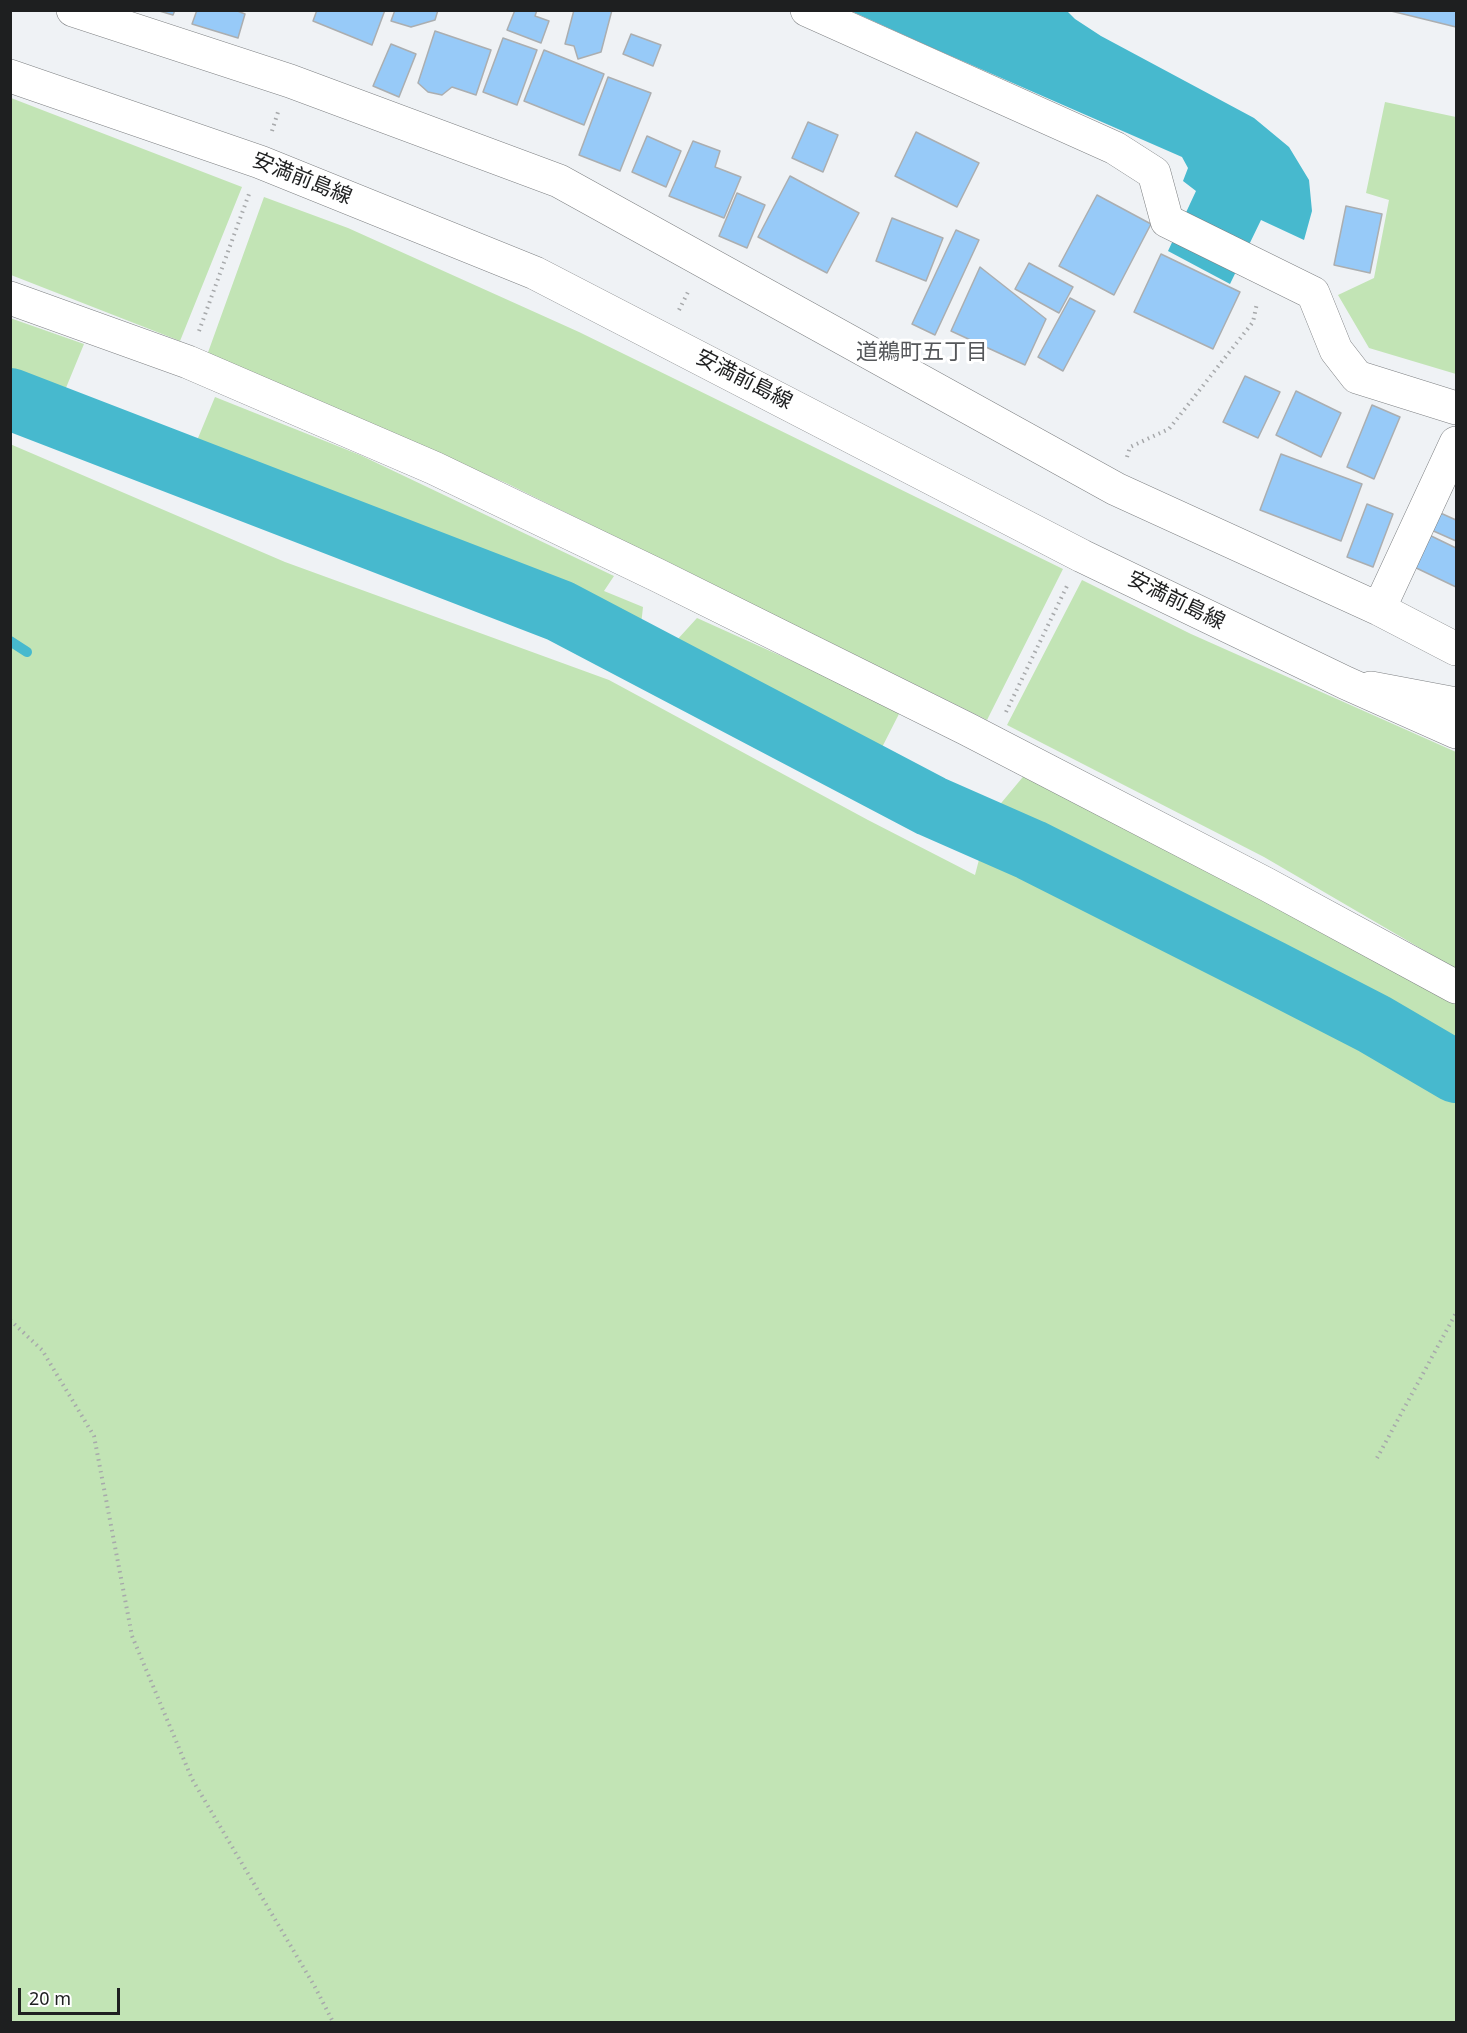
<!DOCTYPE html>
<meta charset="utf-8">
<style>
body{margin:0}
#map{position:relative;width:1467px;height:2033px;overflow:hidden;background:#eff2f5;font-family:"Noto Sans",sans-serif}
canvas{display:block}
.frame{position:absolute;inset:0;border:12px solid #1e1f20;pointer-events:none}
.scale{position:absolute;left:18px;top:1988px;width:102px;height:27px;box-sizing:border-box;border:3px solid #1e1f20;border-top:0;padding-left:8px;font-size:18px;line-height:21px;white-space:nowrap;color:#1e1f20;-webkit-text-stroke:4px #fff;paint-order:stroke}
</style>
<div id="map">
<canvas width="1467" height="2033"></canvas>
<div class="frame"></div>
<div class="scale">20 m</div>
</div>
<script>
const c = document.querySelector('canvas').getContext('2d');
c.lineJoin = 'round';
function paint(path, color) {
  c.fillStyle = color;
  c.fill(path, 'evenodd');
}
function stroke(path, color, width, dash) {
  c.strokeStyle = color;
  c.lineWidth = width;
  c.lineCap = dash ? 'butt' : 'round';
  c.setLineDash(dash || []);
  c.stroke(path);
}
function write(font, color, halo, rows, align = 'center') {
  c.font = font + ' "Noto Sans","Noto Sans JP",sans-serif';
  c.lineWidth = 6;
  c.setLineDash([]);
  c.textBaseline = 'middle';
  c.strokeStyle = halo;
  c.fillStyle = color;
  for (const [text, x, y, turn = 0] of rows) {
    c.save();
    c.translate(x, y);
    c.rotate((+turn || 0) * Math.PI / 180);
    c.textAlign = isNaN(turn) ? turn : align;
    if (halo) c.strokeText(text, 0, 0);
    c.fillText(text, 0, 0);
    c.restore();
  }
}
paint(new Path2D(`
 M11,98L242,187L180,341L11,275Z
 M1385,102L1456,117V374L1369,348L1338,295L1374,278L1389,200L1366,193Z
 M264,197L348,228L579,332L1063,569L987,720L506,483L206,358Z
 M10,318L84,344L61,400L11,382Z
 M215,397L360,455L614,576L604,591L643,607L640,634L567,603L191,455Z
 M10,444L285,562L609,680L868,820L975,875L981,852L1291,1003L1456,1098V2022H11Z
 M1082,580L1191,634L1456,752V969L1264,857L1007,725Z
 M697,618L901,710L872,767L666,652Z
 M1027,772L1456,1001V1062L1324,991L987,820Z`), '#c2e4b5');
paint(new Path2D(`
 M851,11H1067L1075,19L1101,36L1254,118L1289,147L1309,180L1312,211L1304,240L1261,220L1230,284L1168,251L1196,191L1183,181L1188,168L1182,157L935,49Z`), '#47b9ce');
stroke(new Path2D(`
 M10,641L27,652`), '#47b9ce', 10);
stroke(new Path2D(`
 M10,399L560,611L931,806L1031,850L1271,971L1374,1024L1456,1072`), '#47b9ce', 62);
const building = new Path2D(`
 M156,10H175L173,15Z
 M197,10H235L245,14L238,38L192,24Z
 M317,10H385L372,45L313,21Z
 M395,10H438L435,20L411,27L391,21Z
 M515,10H537L535,16L549,21L541,43L507,30Z
 M574,10H612L601,52L578,59L574,46L565,44Z
 M1387,10H1456V27Z
 M435,31L491,50L476,95L452,87L442,95L428,92L418,83Z
 M631,34L661,45L653,66L623,54Z
 M503,38L537,50L517,105L483,92Z
 M391,44L416,54L399,97L373,86Z
 M544,50L604,74L584,125L524,101Z
 M608,77L651,93L620,171L579,155Z
 M808,122L838,135L823,172L792,158Z
 M916,132L979,163L957,207L895,176Z
 M647,136L681,151L666,187L632,172Z
 M693,141L720,151L715,167L741,177L724,218L669,196Z
 M790,176L859,213L827,273L758,237Z
 M737,193L765,205L747,248L719,236Z
 M1097,195L1151,224L1114,295L1059,266Z
 M1346,206L1382,214L1370,273L1334,265Z
 M892,218L943,238L926,281L876,261Z
 M956,230L979,240L935,335L912,324Z
 M1161,254L1240,292L1213,349L1134,312Z
 M1029,263L1073,287L1059,313L1015,289Z
 M980,267L1046,319L1025,365L951,331Z
 M1070,298L1095,311L1063,371L1038,357Z
 M1245,376L1280,392L1258,438L1223,422Z
 M1296,391L1341,413L1321,457L1276,435Z
 M1372,405L1400,417L1374,479L1347,467Z
 M1281,454L1362,484L1341,541L1260,510Z
 M1367,504L1393,514L1373,567L1347,557Z
 M1436,511L1456,520V541L1429,529Z
 M1425,533L1456,548V587L1410,565Z`);
paint(building, '#97caf8');
stroke(building, '#abaeb0', 1.5);
const minor = new Path2D(`
 M73,10L290,81L559,181L1116,489L1379,609L1456,649
 M807,10L1115,148L1154,173L1167,221L1313,293L1336,350L1357,377L1456,408
 M10,298L188,362L434,468L657,575L967,729L1266,884L1456,987
 M1379,609L1456,443
 M1371,688L1456,704`);
const secondary = new Path2D(`
 M10,76L260,162L535,273L1082,556L1346,683L1456,732`);
stroke(minor, '#7e8083', 34);
stroke(secondary, '#7e8083', 34);
stroke(new Path2D(`
 M272,131L278,112
 M679,310L689,290
 M199,331L249,194
 M1127,457L1130,447L1169,429L1253,322L1257,303
 M1006,712L1067,586
 M10,1320L42,1350L94,1436L132,1636L192,1779L315,1987L333,2022
 M1377,1458L1456,1313`), '#a7a9ab', 4, [1.5, 4.5]);
stroke(minor, '#fff', 33);
stroke(secondary, '#fff', 33);
write('21px', '#1e1f20', '#fff', [
 ["安満前島線",302,179,22],
 ["安満前島線",744,380,27],
 ["安満前島線",1176,601,26]
]);
write('22px', '#55575a', '#fff', [
 ["道鵜町五丁目",922,353]
]);
</script>
